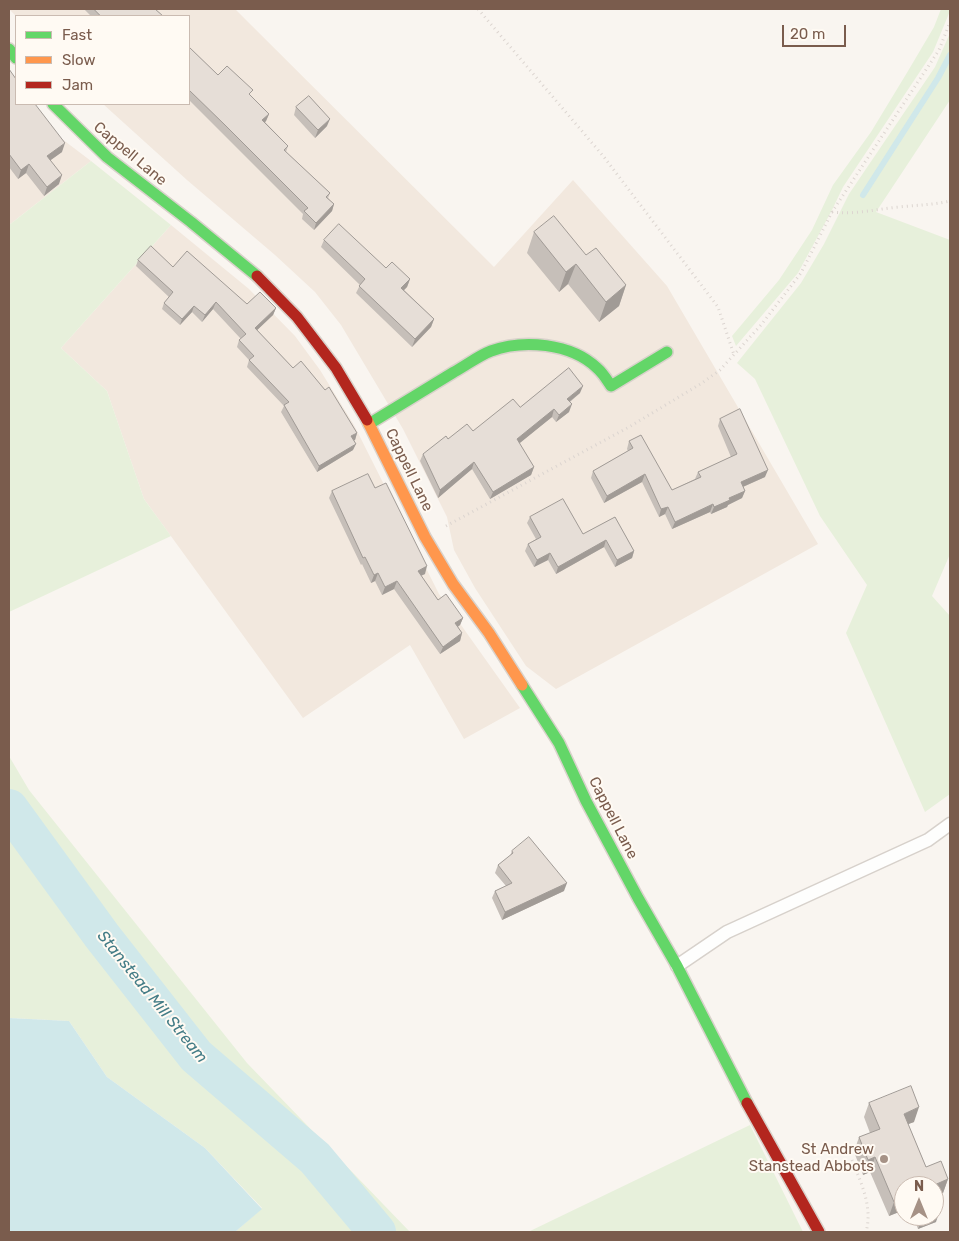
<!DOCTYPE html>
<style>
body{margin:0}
#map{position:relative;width:959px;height:1241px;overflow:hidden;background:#f9f5f0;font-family:Rubik,sans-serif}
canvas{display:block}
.frame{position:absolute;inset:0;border:10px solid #7a5c4d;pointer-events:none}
.legend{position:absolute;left:15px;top:15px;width:175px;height:90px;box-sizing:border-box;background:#fffaf3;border:1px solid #cabbb1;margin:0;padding:6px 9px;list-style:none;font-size:15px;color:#7a5c4d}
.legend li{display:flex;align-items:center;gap:10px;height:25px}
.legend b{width:25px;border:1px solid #cabbb1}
.north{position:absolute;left:894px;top:1176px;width:50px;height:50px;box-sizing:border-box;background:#fffaf3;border:1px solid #cabbb1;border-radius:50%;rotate:0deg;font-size:14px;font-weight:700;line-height:20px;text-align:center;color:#7a5c4d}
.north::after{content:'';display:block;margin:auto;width:18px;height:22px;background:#a69286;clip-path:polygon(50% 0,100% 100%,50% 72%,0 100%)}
.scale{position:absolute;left:782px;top:25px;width:64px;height:22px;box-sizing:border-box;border:2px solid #7a5c4d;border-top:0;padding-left:6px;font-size:15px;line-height:18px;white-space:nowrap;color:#7a5c4d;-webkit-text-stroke:4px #fffaf3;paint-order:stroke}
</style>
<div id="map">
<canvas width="959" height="1241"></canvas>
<div class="frame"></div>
<ul class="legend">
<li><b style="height:6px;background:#63d668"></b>Fast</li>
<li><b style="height:6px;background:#ff974d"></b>Slow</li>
<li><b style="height:6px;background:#b3261e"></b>Jam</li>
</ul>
<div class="north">N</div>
<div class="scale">20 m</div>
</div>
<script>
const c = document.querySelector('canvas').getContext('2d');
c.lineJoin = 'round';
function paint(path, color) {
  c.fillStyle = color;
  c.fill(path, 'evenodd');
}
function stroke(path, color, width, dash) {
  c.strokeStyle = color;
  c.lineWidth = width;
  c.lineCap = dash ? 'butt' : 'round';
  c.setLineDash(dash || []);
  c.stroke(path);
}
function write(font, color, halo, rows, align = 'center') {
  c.font = font + ' Rubik,sans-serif';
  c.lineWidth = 4;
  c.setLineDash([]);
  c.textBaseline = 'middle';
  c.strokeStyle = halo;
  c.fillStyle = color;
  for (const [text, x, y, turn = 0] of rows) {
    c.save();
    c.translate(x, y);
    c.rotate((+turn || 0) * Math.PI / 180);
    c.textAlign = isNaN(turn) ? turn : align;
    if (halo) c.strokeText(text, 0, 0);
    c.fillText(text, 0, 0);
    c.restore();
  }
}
paint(new Path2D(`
 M9,9H235L494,267L573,180L667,286L818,544L556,689L526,666L475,588L454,550L447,517L403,429L341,325L315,292L275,255L187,180L103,104H189V16H16Z
 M9,81L16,104L91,161L9,225Z
 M171,225L249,289L295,336L320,370L354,425L439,594L520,708L464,739L410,645L303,718L144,499L107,391L61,348Z`), '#f2e8de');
paint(new Path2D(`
 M941,9H950V11L933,52L843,187L832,210L798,273L736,346L732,336L779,280L812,230L833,185L871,132L908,71L934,27Z
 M950,33V100L876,212L950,240V554L932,596L950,616V794L925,812L846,633L867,585L820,516L755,379L737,363L801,283L824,244L849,194L935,67Z
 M91,161L171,225L61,348L107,391L144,499L171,536L9,612V225Z
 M9,756L29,790L247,1063L410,1232H235L262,1208L205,1148L107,1077L69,1021L9,1018Z
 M750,1125L803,1232H528Z`), '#e7f0db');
paint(new Path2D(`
 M9,1018L69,1021L107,1077L205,1148L262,1209L235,1232H9Z`), '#d0e8ea');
stroke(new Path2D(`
 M863,195L938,78L950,55`), '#d0e8ea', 6);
stroke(new Path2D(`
 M9,808L102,936L196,1056L315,1158L377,1232`), '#d0e8ea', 38);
const lane = new Path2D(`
 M677,966L727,932L928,840L950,824`);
const fast = new Path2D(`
 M9,49L16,58
 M53,104L107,157L191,222L257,276
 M369,424C397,407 426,389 454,372C467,365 478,356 491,351C523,339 571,343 597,368C603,373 607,380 611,386L667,352
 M522,685L559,743L586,801L638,898L677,966L747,1103`);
const slow = new Path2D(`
 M367,420L425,537L453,584L489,633L522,685`);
const jam = new Path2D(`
 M257,276L297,317L336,368L367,420
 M747,1103L819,1232`);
stroke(lane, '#d7d1cb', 15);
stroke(fast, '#d9d2cb', 14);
stroke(slow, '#d9d2cb', 14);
stroke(jam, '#d9d2cb', 14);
stroke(new Path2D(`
 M478,9L604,157L718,307L734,355
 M832,212C855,215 876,209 899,207C917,205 933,205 950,201
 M446,526L629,427L702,383L720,370L761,325L801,273L832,212L939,50L950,22
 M852,1160C861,1183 873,1207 866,1232`), '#dcd5d0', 3, [1, 4]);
stroke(lane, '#fefefd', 12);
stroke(fast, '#63d668', 11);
stroke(slow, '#ff974d', 11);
stroke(jam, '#b3261e', 11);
paint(new Path2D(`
 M84,9H155L163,16H91Z
 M189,41L190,48L218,75L251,96L269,114L266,121L265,122L288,146L286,152L330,193L328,198L334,204L332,211L314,230L302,219L303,214L189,100Z
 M9,69L62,152L50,160L59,184L44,196L26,173L18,179L9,167Z
 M296,107L327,126L315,138L294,115Z
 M534,232L586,255L626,285L619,306L599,322L568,284L559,292L527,253Z
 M324,240L410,279L407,287L404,290L434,319L431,327L412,347L356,293L360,285L321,247Z
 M138,260L173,267L247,304L276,308L273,315L257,330L293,368L357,433L355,440H354L353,450L317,472L281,412L284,406L247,367L249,360L237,347L239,340L241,339L213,309L202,322L192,312L180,325L162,309L164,303L169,297L136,266Z
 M580,393L570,402L569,412L556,422L552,417L519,443L534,467L531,475L490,499L472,469L438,498L420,461L423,454L448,439L473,431L520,407Z
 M720,419L765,477L743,487L745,491L742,498L728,505L727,507L711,514L710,512L672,529L665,514L659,517L642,482L604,503L591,478L593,471L628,451L627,449L629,441L672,490L695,479L698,472L731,457L718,426Z
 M375,488L425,574L421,576L438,600L463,618L460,625L458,627L462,633L460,641L440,654L394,589L382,595L375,581L371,583L362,564L361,565L329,498L332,491Z
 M530,517L583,534L615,517L634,551L632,558L615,567L604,547L556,574L548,560L534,567L525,551L528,544L536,539L527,523Z
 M512,851L564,891L502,920L492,898L495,891L506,886L495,873L498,865L510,856Z
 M869,1103L914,1122L908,1124L926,1167L948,1179L943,1193L936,1196V1222L918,1229L913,1216H934V1186H904V1210L889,1216L870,1172L863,1175L854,1152L859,1137L870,1133L864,1117Z`), '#c6bfb9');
paint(new Path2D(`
 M269,114L266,121L260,128L262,120Z
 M330,119L327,126L315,138L318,130Z
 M65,143L62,152L44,165L47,156Z
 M29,164L26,173L18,179L21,170Z
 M62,175L59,184L44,196L47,187Z
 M334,204L332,211L314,230L316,223Z
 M576,264L568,284L559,292L566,272Z
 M410,279L407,287L399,295L401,288Z
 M626,285L619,306L599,322L606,302Z
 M216,302L213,309L202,322L205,315Z
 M194,306L192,312L180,325L182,319Z
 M276,308L273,315L253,334L255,328Z
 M434,319L431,327L412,347L415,339Z
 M583,386L580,393L564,406L567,399Z
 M572,404L569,412L556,422L559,415Z
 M554,409L552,417L515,447L517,439Z
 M357,433L355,440L349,443L351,436Z
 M356,444L353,450L317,472L319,466Z
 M474,462L472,469L438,498L440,490Z
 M534,467L531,475L490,499L493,492Z
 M768,470L765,477L738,489L741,482Z
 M645,474L642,482L604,503L607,496Z
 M745,491L742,498L728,505L727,507L711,514L714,507L729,498Z
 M713,504L710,512L672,529L675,522Z
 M668,507L665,514L659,517L661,509Z
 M606,540L604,547L556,574L558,567Z
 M634,551L632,558L615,567L617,560Z
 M550,553L548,560L534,567L537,560Z
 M427,566L425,574L415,578L418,571Z
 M378,573L375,581L371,583L374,575Z
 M397,581L394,589L382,595L385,587Z
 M463,618L460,625L452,630L455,623Z
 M462,633L460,641L440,654L443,647Z
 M567,883L564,891L502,920L505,912Z
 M919,1107L914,1122L898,1128L904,1114Z
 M875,1157L870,1172L863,1175L868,1160Z
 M948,1179L943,1193L934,1197V1186H932Z
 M904,1197V1210L889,1216L894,1202Z
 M941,1207L936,1222L918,1229L923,1216H934V1210Z`), '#a19b96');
const building = new Path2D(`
 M94,9H155L163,16H101Z
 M189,47L218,75L227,66L253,90L249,94L269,114L262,120L288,146L284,150L330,193L326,197L334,204L316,223L304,211L308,208L225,125L189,90Z
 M9,69L16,79V104H35L65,143L47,156L62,175L47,187L29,164L21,170L9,154Z
 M309,96L330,119L318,130L296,107Z
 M554,216L586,255L596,248L626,285L606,302L576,264L566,272L534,232Z
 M339,224L386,268L392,262L410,279L401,288L434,319L415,339L359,286L365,279L324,240Z
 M151,246L173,267L187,251L247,304L260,292L276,308L255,328L293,368L301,361L325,390L329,387L357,433L351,436L356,444L319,466L284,405L289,402L249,360L254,356L239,340L246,334L216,302L205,315L194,306L182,319L164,303L173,292L138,260Z
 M569,368L583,386L567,399L572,404L559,415L554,409L517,439L534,467L493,492L474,462L440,490L423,454L446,436L448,439L467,424L473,431L513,399L520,407Z
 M740,409L768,470L741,482L745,491L729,498L730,500L714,507L713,504L675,522L668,507L661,509L645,474L607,496L593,471L633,448L629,441L641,435L672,490L701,477L698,472L737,454L720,419Z
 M368,474L375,488L386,483L427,566L418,571L438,600L446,594L463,618L455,623L462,633L443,647L397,581L385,587L378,573L374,575L365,557L363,558L332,491Z
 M563,499L583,534L615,517L634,551L617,560L606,540L558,567L550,553L537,560L528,544L541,537L530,517Z
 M529,837L567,883L505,912L495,891L512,883L498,865L513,853L512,851Z
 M911,1086L919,1107L904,1114L926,1167L941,1161L948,1179L932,1186H904V1197L894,1202L875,1157L868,1160L859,1137L880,1129L869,1103Z
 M934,1191L941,1207L934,1210Z`);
paint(building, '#e6ded7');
stroke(building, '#a19b96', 1);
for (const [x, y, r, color] of [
 [884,1159,5,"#a69286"]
]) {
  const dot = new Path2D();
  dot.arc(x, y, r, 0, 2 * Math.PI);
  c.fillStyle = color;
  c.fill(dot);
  stroke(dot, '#fffaf3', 2);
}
write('15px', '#7a5c4d', '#fffaf3', [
 ["Cappell Lane",130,154,40],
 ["Cappell Lane",409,470,64],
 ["Cappell Lane",613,818,63]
]);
write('15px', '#7a5c4d', '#fffaf3', [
 ["St Andrew",874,1150],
 ["Stanstead Abbots",874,1167]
], 'right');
write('italic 16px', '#437c86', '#fffaf3', [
 ["Stanstead Mill Stream",152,997,51]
]);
</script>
